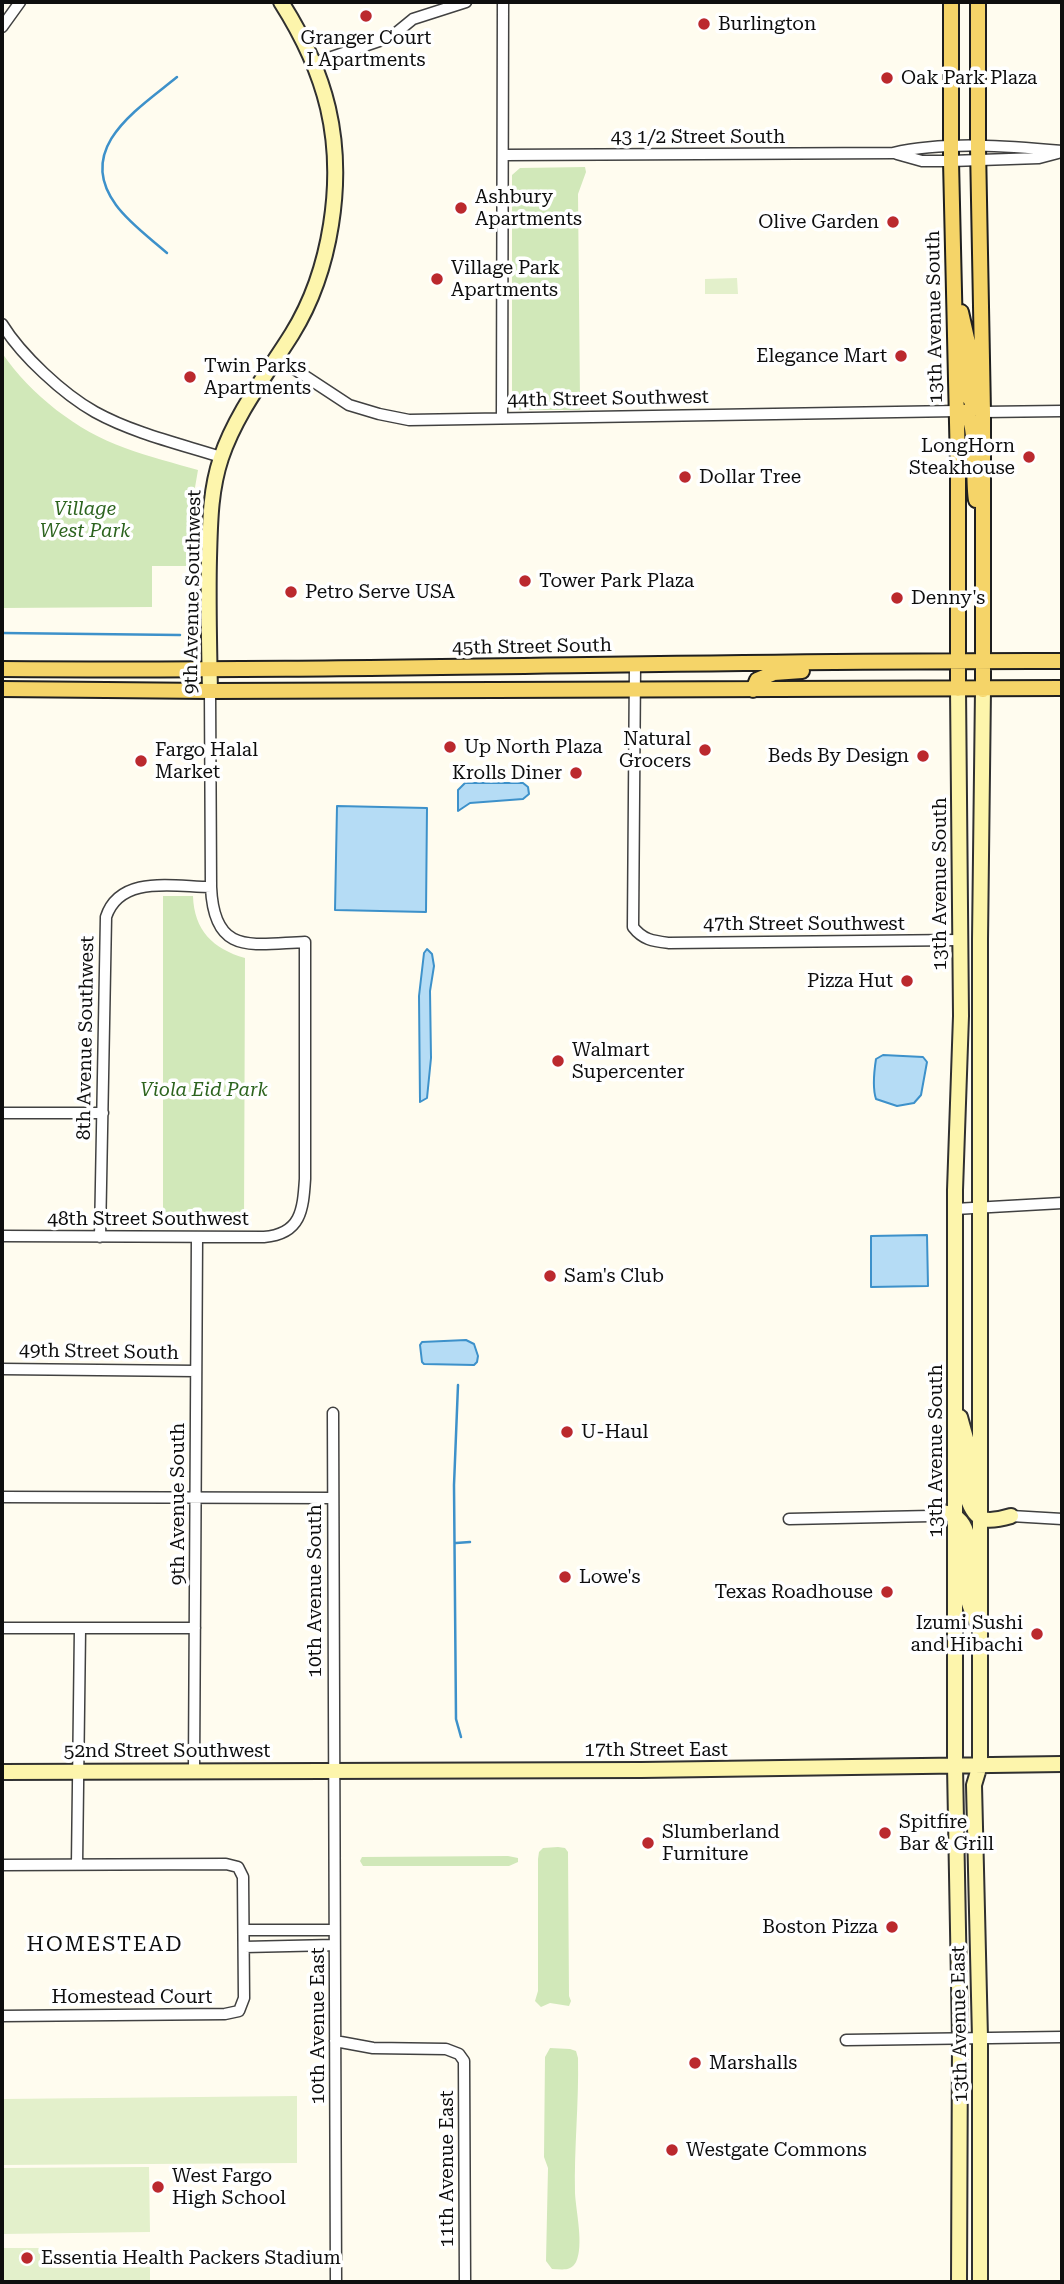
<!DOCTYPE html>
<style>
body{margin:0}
#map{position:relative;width:1064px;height:2284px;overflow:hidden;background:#fffcef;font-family:"Roboto Serif",serif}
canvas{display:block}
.frame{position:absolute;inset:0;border:4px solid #0e0e0e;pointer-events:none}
</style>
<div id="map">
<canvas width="1064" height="2284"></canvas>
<div class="frame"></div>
</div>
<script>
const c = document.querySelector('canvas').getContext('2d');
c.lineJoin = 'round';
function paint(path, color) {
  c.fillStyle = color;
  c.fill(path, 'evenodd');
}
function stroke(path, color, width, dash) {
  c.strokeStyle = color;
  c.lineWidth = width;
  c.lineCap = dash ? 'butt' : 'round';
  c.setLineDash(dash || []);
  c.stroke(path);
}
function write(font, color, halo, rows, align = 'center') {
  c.font = font + ' "Roboto Serif",serif';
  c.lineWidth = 7;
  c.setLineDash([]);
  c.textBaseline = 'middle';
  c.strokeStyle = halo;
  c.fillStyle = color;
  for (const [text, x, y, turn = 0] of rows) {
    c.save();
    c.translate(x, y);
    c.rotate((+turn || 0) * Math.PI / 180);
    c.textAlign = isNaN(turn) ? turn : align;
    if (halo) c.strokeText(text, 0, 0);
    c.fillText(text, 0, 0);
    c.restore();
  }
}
paint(new Path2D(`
 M585,167L586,172L578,194L580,400L582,404L580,410H518L513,407L512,401V175L520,168Z
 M2,353C31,395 77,431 125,448C149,457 174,463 198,470L193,499L192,566H152V607L2,608Z
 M163,896H193C194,930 213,949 245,958L244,1223L163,1222Z
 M558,1847L565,1848L568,1852L569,1996L571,2001L569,2006L550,2003L541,2007L535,2001L538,1991V1859L539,1852L543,1848Z
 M508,1856L518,1858V1862L509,1866H363L360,1861L362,1857Z
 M550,2048L570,2049L576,2051L578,2058C579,2103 574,2148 575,2193C576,2212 584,2245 576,2262C571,2272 561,2269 552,2269L546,2261L548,2168L544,2157L545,2057Z`), '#d1e8b9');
paint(new Path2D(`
 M737,278L738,294H705V279Z
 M297,2096V2163L2,2165V2099Z
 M149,2167L150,2232L2,2234V2168Z
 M2,2248H52V2268L150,2267V2282H2Z`), '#e3f0cb');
const water = new Path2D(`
 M465,783H523L528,787L529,794L523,799L470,803L458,811V790Z
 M337,806L427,808L426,912L335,910Z
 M427,949L432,954L434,966L430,991L431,1058L427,1098L420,1102L419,996L424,953Z
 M883,1055L923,1057L927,1062L921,1095L914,1103L897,1106L876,1099C872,1087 874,1072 876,1059Z
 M927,1235L928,1286L871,1287V1236Z
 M466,1340L474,1344L478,1356L477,1362L474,1365L424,1364L422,1362L420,1345L422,1342Z`);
paint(water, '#b5dcf5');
stroke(water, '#3d91ca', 2);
stroke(new Path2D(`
 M167,253C150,238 129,223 116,205C74,148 138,109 177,77
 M2,633L180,635
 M458,1385L454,1485L456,1719L461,1737
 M456,1543L470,1542`), '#3d91ca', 2.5);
const street = new Path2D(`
 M2,27L20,2
 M314,63L391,37L413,19L466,2
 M897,154L922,161H951L1039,158L1058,153
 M504,155L893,153C945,141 1009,146 1062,151
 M2,324C21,355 63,394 95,412C133,433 180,444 221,457
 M276,357L349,405L379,414L409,420L957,411
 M983,412L1062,411
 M502,418L503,2
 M635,665L633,927C643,940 653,941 669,943L960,940
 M2,1113H103
 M955,1209L1062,1203
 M2,1236L264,1237C301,1234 303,1210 305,1179V942C251,944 214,956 211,887L210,691
 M100,1237L106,917C120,874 175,887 211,887
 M2,1369L196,1371
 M333,1413L336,2282
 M2,1497L333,1498
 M1011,1516L1062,1519
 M789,1519L931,1516
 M2,1628H195
 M194,1771L197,1237
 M77,1864L80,1629
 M2,1865L226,1864L238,1867L243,1877L244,1998L239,2011L225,2014L2,2016
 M244,1930H334
 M244,1947L334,1945
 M846,2040L1062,2037
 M335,2041L373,2048L446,2049L459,2054L464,2061L465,2282`);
const secondary = new Path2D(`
 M958,689L961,1016L955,1190V1766L960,2038L959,2282
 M210,691C209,647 208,602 209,558C210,524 210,491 221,458C236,413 267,374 292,334C331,271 345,181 328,108C319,70 302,35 281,2
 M960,1417L967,1442V1497C975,1523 987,1523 1011,1516
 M941,1512C983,1517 964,1570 968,1599C969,1606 973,1614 976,1621
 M2,1772L641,1770L1062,1764
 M980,2282V2038L974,1785L980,1765V939L983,690`);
const primary = new Path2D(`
 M951,2V161L958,466V689
 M978,2V147L983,412V690
 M961,312L969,347L970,399L974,406L983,412
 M957,411L966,412C978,426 972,478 976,500
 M2,669C355,672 709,660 1062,661
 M2,689L210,691L1062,688
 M753,690L757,680L774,673L802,671`);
stroke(street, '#414141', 13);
stroke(secondary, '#303030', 18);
stroke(primary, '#1f1f1f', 18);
stroke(street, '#fff', 10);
stroke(secondary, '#fdf5ac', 14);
stroke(primary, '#f5d468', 14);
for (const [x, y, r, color] of [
 [366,16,7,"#bb292e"],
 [704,24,7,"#bb292e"],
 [887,78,7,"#bb292e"],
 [461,208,7,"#bb292e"],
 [893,222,7,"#bb292e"],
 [437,279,7,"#bb292e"],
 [901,356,7,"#bb292e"],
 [190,377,7,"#bb292e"],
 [1029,457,7,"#bb292e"],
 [685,477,7,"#bb292e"],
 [525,581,7,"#bb292e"],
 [291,592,7,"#bb292e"],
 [897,598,7,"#bb292e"],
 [450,747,7,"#bb292e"],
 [705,750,7,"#bb292e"],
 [923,756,7,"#bb292e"],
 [141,761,7,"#bb292e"],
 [576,773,7,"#bb292e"],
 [907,981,7,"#bb292e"],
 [558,1061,7,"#bb292e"],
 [550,1276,7,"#bb292e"],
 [567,1432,7,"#bb292e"],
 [565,1577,7,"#bb292e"],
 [887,1592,7,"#bb292e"],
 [1037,1634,7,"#bb292e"],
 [885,1833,7,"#bb292e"],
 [648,1843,7,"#bb292e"],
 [892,1927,7,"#bb292e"],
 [695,2063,7,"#bb292e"],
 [672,2150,7,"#bb292e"],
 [158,2187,7,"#bb292e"],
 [27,2258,7,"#bb292e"]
]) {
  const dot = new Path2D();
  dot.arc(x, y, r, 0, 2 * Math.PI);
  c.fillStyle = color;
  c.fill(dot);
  stroke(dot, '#fff', 2.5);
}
write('19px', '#0e0e0e', '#fff', [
 ["Burlington",718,24],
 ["Granger Court",366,38,"center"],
 ["I Apartments",366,60,"center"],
 ["Oak Park Plaza",901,78],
 ["Ashbury",475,197],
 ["Apartments",475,219],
 ["Olive Garden",879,222,"right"],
 ["Village Park",451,268],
 ["Apartments",451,290],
 ["Elegance Mart",887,356,"right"],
 ["Twin Parks",204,366],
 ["Apartments",204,388],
 ["LongHorn",1015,446,"right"],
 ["Steakhouse",1015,468,"right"],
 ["Dollar Tree",699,477],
 ["Tower Park Plaza",539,581],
 ["Petro Serve USA",305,592],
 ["Denny's",911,598],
 ["Natural",691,739,"right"],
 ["Grocers",691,761,"right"],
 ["Up North Plaza",464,747],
 ["Fargo Halal",155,750],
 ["Market",155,772],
 ["Beds By Design",909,756,"right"],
 ["Krolls Diner",562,773,"right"],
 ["Pizza Hut",893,981,"right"],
 ["Walmart",572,1050],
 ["Supercenter",572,1072],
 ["Sam's Club",564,1276],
 ["U-Haul",581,1432],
 ["Lowe's",579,1577],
 ["Texas Roadhouse",873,1592,"right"],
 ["Izumi Sushi",1023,1623,"right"],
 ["and Hibachi",1023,1645,"right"],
 ["Spitfire",899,1822],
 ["Bar & Grill",899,1844],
 ["Slumberland",662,1832],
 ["Furniture",662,1854],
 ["Boston Pizza",878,1927,"right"],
 ["Marshalls",709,2063],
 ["Westgate Commons",686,2150],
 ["West Fargo",172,2176],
 ["High School",172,2198],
 ["Essentia Health Packers Stadium",41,2258]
], 'left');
write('19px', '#0e0e0e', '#fff', [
 ["43 1/2 Street South",698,137],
 ["13th Avenue South",935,317,-91],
 ["44th Street Southwest",608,399,-1],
 ["9th Avenue Southwest",193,592,-89],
 ["45th Street South",532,647,-1],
 ["13th Avenue South",940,884,-90],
 ["47th Street Southwest",804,924],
 ["8th Avenue Southwest",86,1038,-89],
 ["48th Street Southwest",148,1219],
 ["49th Street South",99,1352,1],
 ["13th Avenue South",936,1451,-90],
 ["9th Avenue South",178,1504,-90],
 ["10th Avenue South",315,1591,-90],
 ["17th Street East",656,1750],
 ["52nd Street Southwest",167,1751],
 ["Homestead Court",132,1997],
 ["13th Avenue East",960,2024,-91],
 ["10th Avenue East",318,2026,-90],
 ["11th Avenue East",447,2169,-90]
]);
write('italic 19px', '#2d641f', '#fff', [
 ["Village",85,509],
 ["West Park",85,531],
 ["Viola Eid Park",204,1090]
]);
c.letterSpacing = '2px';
write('21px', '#0e0e0e', '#fff', [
 ["HOMESTEAD",105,1945]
]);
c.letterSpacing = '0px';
</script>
